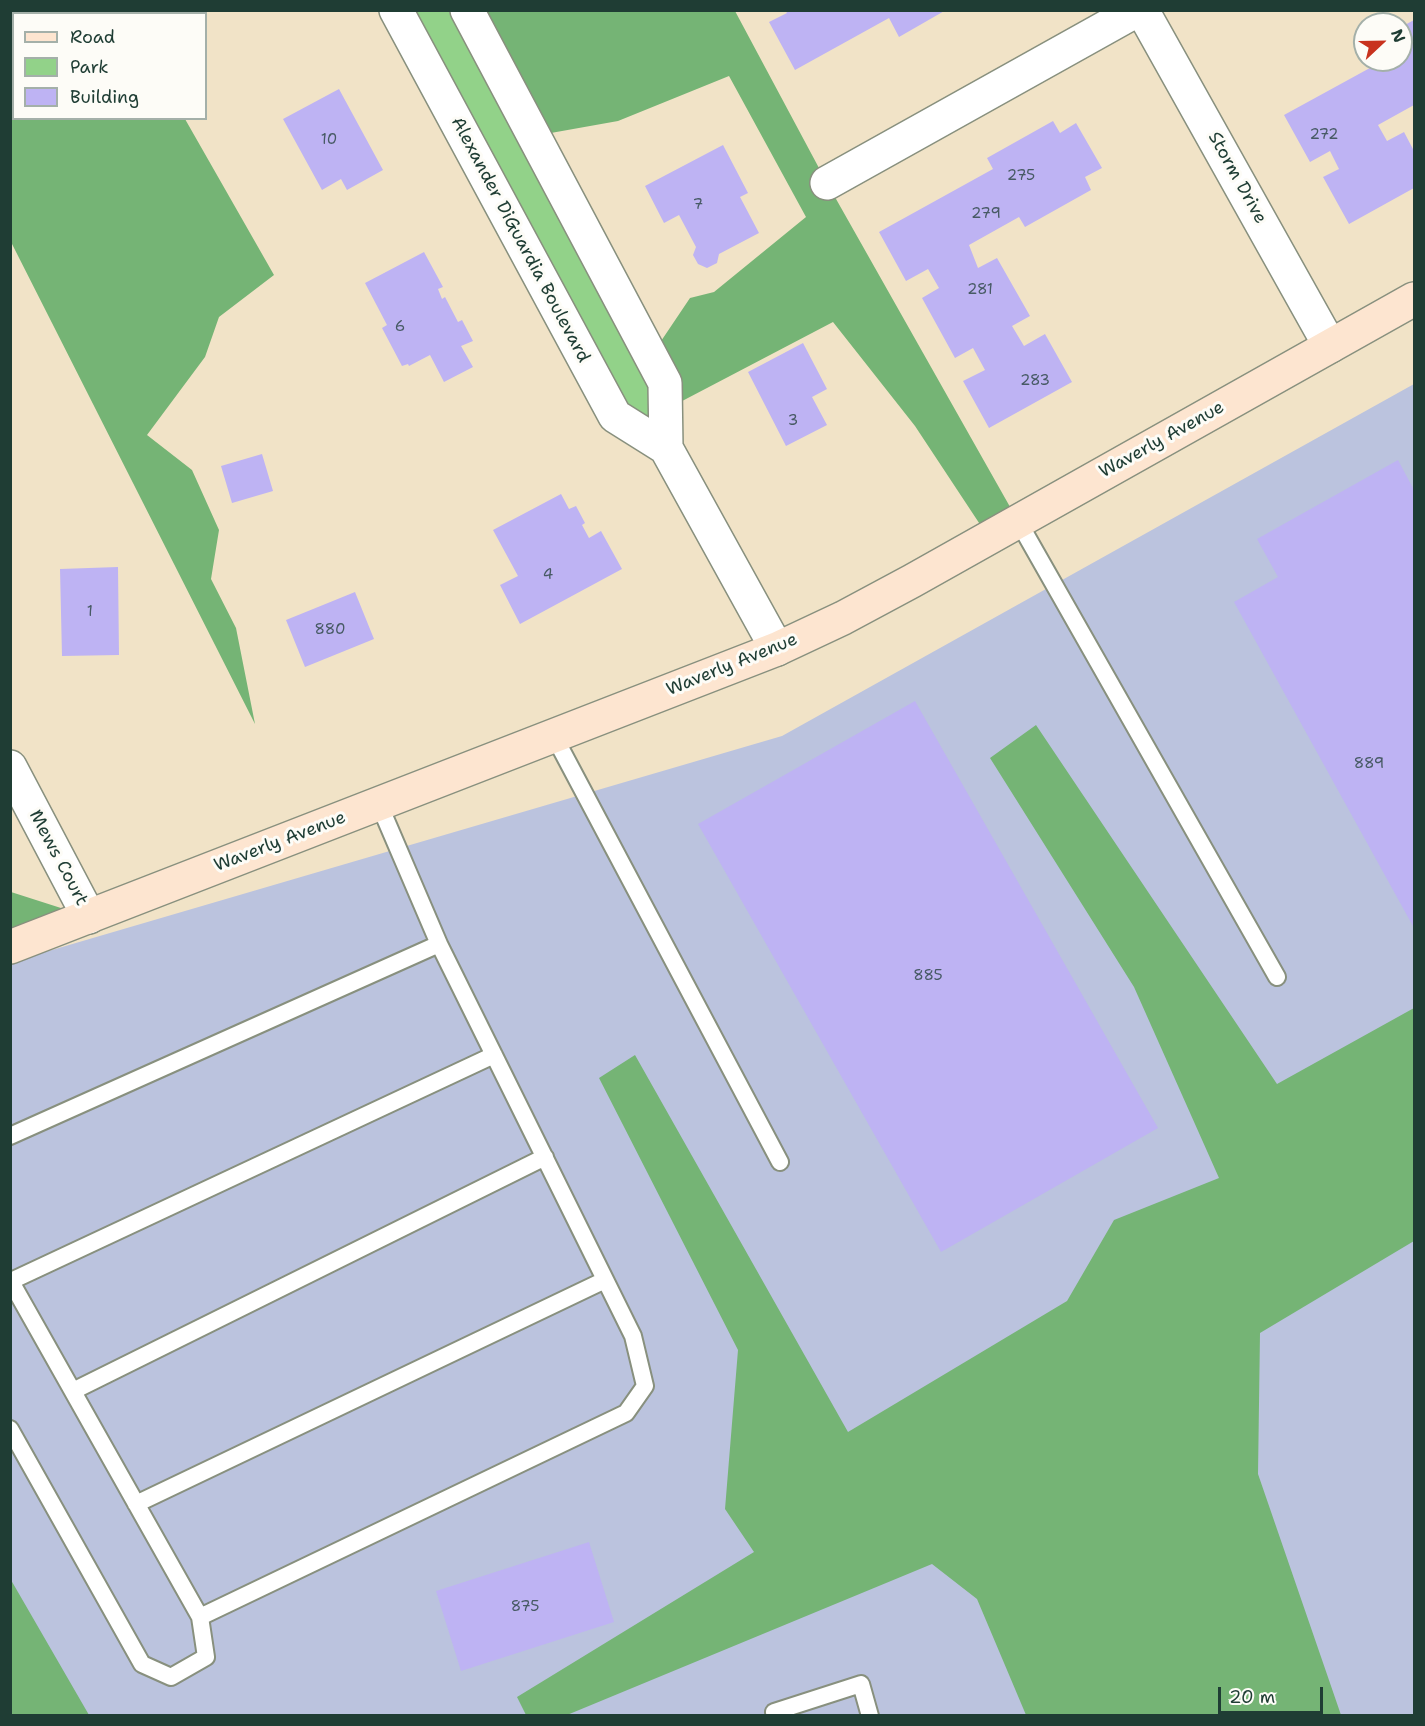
<!DOCTYPE html>
<style>
body{margin:0}
#map{position:relative;width:1425px;height:1726px;overflow:hidden;background:#f1e3c7;font-family:"Shantell Sans",sans-serif}
canvas{display:block}
.frame{position:absolute;inset:0;border:12px solid #1f3d34;pointer-events:none}
.legend{position:absolute;left:12px;top:12px;width:195px;height:108px;box-sizing:border-box;background:#fdfcf7;border:2px solid #a4b0a9;margin:0;padding:8px 10px;list-style:none;font-size:18px;color:#1f3d34}
.legend li{display:flex;align-items:center;gap:12px;height:30px}
.legend b{width:30px;border:2px solid #a4b0a9}
.north{position:absolute;left:1353px;top:12px;width:60px;height:60px;box-sizing:border-box;background:#fdfcf7;border:2px solid #a4b0a9;border-radius:50%;rotate:68deg;font-size:16px;font-weight:700;line-height:24px;text-align:center;color:#1f3d34}
.north::after{content:'';display:block;margin:auto;width:21px;height:27px;background:#c8321e;clip-path:polygon(50% 0,100% 100%,50% 72%,0 100%)}
.scale{position:absolute;left:1218px;top:1687px;width:105px;height:27px;box-sizing:border-box;border:3px solid #1f3d34;border-top:0;padding-left:8px;font-size:18px;line-height:21px;white-space:nowrap;color:#1f3d34;-webkit-text-stroke:4px #fdfcf7;paint-order:stroke}
</style>
<div id="map">
<canvas width="1425" height="1726"></canvas>
<div class="frame"></div>
<ul class="legend">
<li><b style="height:8px;background:#fde5d0"></b>Road</li>
<li><b style="height:16px;background:#92d289"></b>Park</li>
<li><b style="height:16px;background:#beb3f3"></b>Building</li>
</ul>
<div class="north">N</div>
<div class="scale">20 m</div>
</div>
<script>
const c = document.querySelector('canvas').getContext('2d');
c.lineJoin = 'round';
function paint(path, color) {
  c.fillStyle = color;
  c.fill(path, 'evenodd');
}
function stroke(path, color, width, dash) {
  c.strokeStyle = color;
  c.lineWidth = width;
  c.lineCap = dash ? 'butt' : 'round';
  c.setLineDash(dash || []);
  c.stroke(path);
}
function write(font, color, halo, rows, align = 'center') {
  c.font = font + ' "Shantell Sans",sans-serif';
  c.lineWidth = 6;
  c.setLineDash([]);
  c.textBaseline = 'middle';
  c.strokeStyle = halo;
  c.fillStyle = color;
  for (const [text, x, y, turn = 0] of rows) {
    c.save();
    c.translate(x, y);
    c.rotate((+turn || 0) * Math.PI / 180);
    c.textAlign = isNaN(turn) ? turn : align;
    if (halo) c.strokeText(text, 0, 0);
    c.fillText(text, 0, 0);
    c.restore();
  }
}
paint(new Path2D(`
 M1414,384V1715L11,1716V962L782,736Z`), '#bbc3de');
paint(new Path2D(`
 M396,11H467L665,383L666,448L615,416Z`), '#92d289');
paint(new Path2D(`
 M11,10L125,11L126,13L14,14V118L185,119L274,275L219,317L205,357L147,435L192,470L219,530L211,579L236,628L255,724L11,242Z
 M476,11H735L827,183L1018,521L989,538L915,426L833,322L665,410L651,356L690,298L714,292L806,217L729,76L618,121L534,136Z
 M1036,725L1277,1084L1414,1008V1241L1260,1333L1258,1474L1341,1715H1026L977,1599L932,1564L567,1715H526L517,1697L754,1552L725,1509L738,1350L599,1078L635,1055L848,1432L1067,1301L1114,1220L1219,1178L1134,987L990,758Z
 M11,892L89,917L11,947Z
 M10,1580H11L89,1715H11Z`), '#75b475');
paint(new Path2D(`
 M785,10H946L899,37L889,18L795,70L769,22L787,13Z
 M1414,20V105L1378,125L1387,141L1404,132L1414,151V188L1349,224L1323,177L1339,169L1330,151L1310,162L1284,115L1379,63L1377,60H1401V27Z
 M339,89L383,170L347,190L341,179L322,190L283,119Z
 M1053,121L1060,133L1076,123L1102,168L1085,177L1091,190L1025,227L1019,217L969,245L978,268L997,258L1030,316L1012,326L1024,346L1045,334L1072,382L989,428L963,381L985,370L973,348L955,358L922,298L939,288L928,269L906,281L879,232L993,169L987,158Z
 M723,145L748,193L740,197L759,233L719,254L717,263L707,268L698,264L693,255L696,247L679,215L664,223L645,186Z
 M424,252L443,287L438,289L442,299L445,297L458,322L462,320L473,341L461,346L473,367L444,382L430,355L409,366L408,364L402,366L382,328L387,325L365,283Z
 M803,343L827,389L812,397L827,425L786,446L748,372Z
 M262,454L273,491L232,503L221,466Z
 M1398,460L1414,490V928L1234,602L1278,577L1257,539Z
 M561,494L569,509L576,506L585,523L582,525L589,538L601,531L622,569L520,624L500,585L518,576L493,530Z
 M118,567L119,655L62,656L60,569Z
 M355,592L374,639L305,667L286,620Z
 M915,701L1158,1128L941,1252L698,824Z
 M589,1542L614,1622L461,1671L436,1591Z`), '#beb3f3');
const lane = new Path2D(`
 M1018,521L1277,977
 M554,736L780,1162
 M10,1136L439,944L379,804
 M10,1280L200,1617L206,1657L171,1677L142,1664L10,1429
 M11,1281L494,1055
 M73,1391L545,1157
 M136,1504L605,1280
 M200,1617L626,1413L645,1386L633,1336L439,944
 M774,1712L861,1684L870,1716`);
const street = new Path2D(`
 M396,10L615,416L666,448L777,649
 M467,10L665,383L666,448
 M1142,10L1330,346
 M827,183L1137,10
 M10,767L89,917`);
const secondary = new Path2D(`
 M10,947L777,649L843,618L912,581L1414,299`);
stroke(lane, '#88907e', 20);
stroke(street, '#88907e', 36);
stroke(secondary, '#88907e', 36);
stroke(lane, '#fff', 16);
stroke(street, '#fff', 33);
stroke(secondary, '#fde5d0', 33);
write('15px', '#475a64', null, [
 ["272",1324,135],
 ["10",329,140],
 ["275",1021,176],
 ["7",698,205],
 ["279",986,214],
 ["281",980,290],
 ["6",400,327],
 ["283",1035,381],
 ["3",793,421],
 ["4",548,575],
 ["1",90,612],
 ["880",330,630],
 ["889",1369,764],
 ["885",928,976],
 ["875",525,1607]
]);
write('18px', '#1f3d34', '#fdfcf7', [
 ["Storm Drive",1237,178,61],
 ["Alexander DiGuardia Boulevard",520,240,62],
 ["Waverly Avenue",1162,440,-29],
 ["Waverly Avenue",732,665,-22],
 ["Waverly Avenue",280,842,-21],
 ["Mews Court",58,858,62]
]);
</script>
